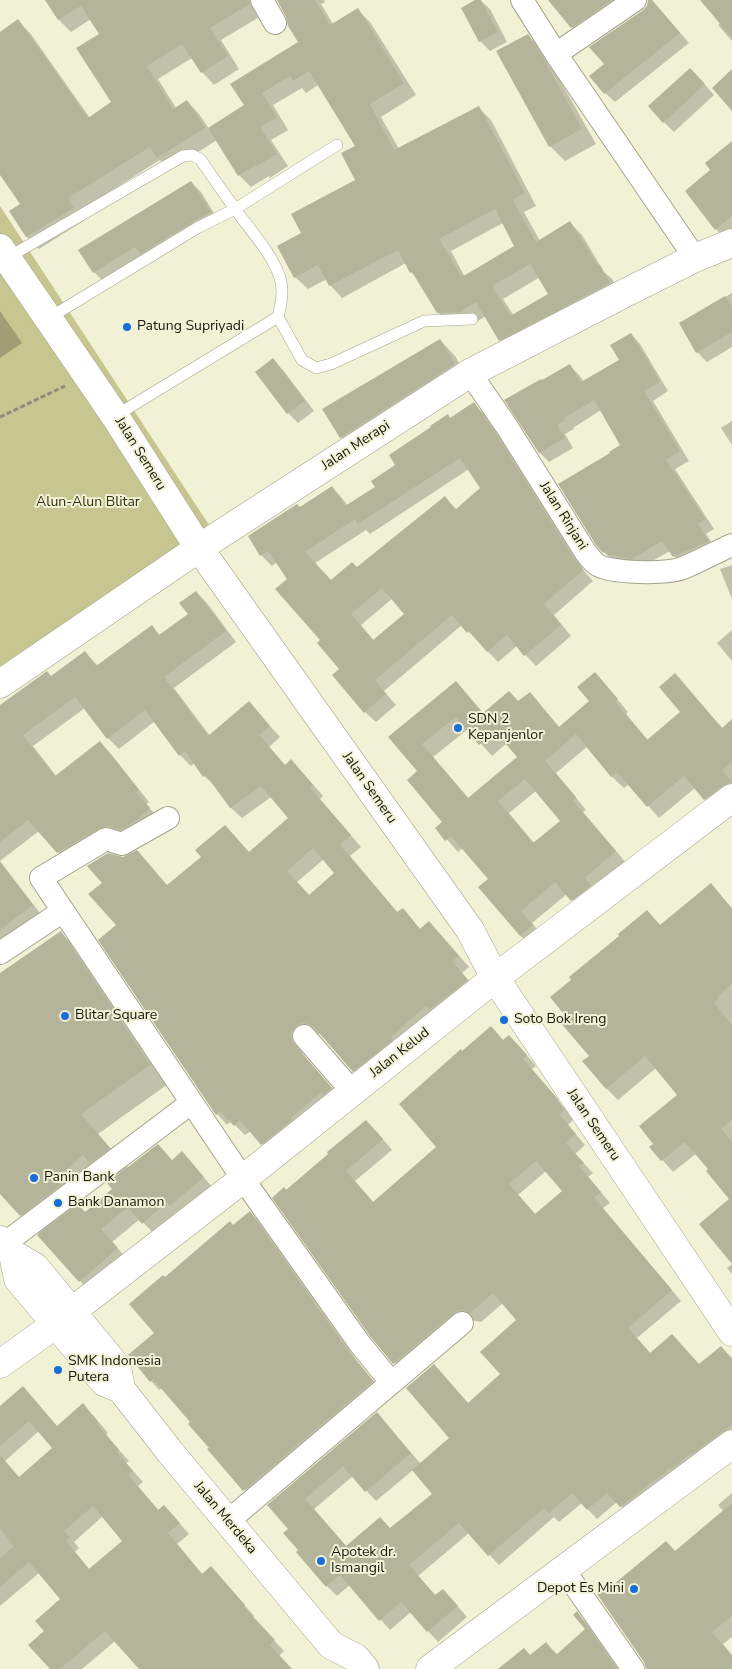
<!DOCTYPE html>
<style>
body{margin:0}
canvas{display:block;background:#f1f1d6}
</style>
<canvas width="732" height="1669"></canvas>
<script>
const c = document.querySelector('canvas').getContext('2d');
c.lineJoin = 'round';
function paint(path, color) {
  c.fillStyle = color;
  c.fill(path, 'evenodd');
}
function stroke(path, color, width, dash) {
  c.strokeStyle = color;
  c.lineWidth = width;
  c.lineCap = dash ? 'butt' : 'round';
  c.setLineDash(dash || []);
  c.stroke(path);
}
function write(font, color, halo, rows, align = 'center') {
  c.font = font + ' "Nunito Sans",sans-serif';
  c.lineWidth = 4;
  c.setLineDash([]);
  c.textBaseline = 'middle';
  c.strokeStyle = halo;
  c.fillStyle = color;
  for (const [text, x, y, turn = 0] of rows) {
    c.save();
    c.translate(x, y);
    c.rotate((+turn || 0) * Math.PI / 180);
    c.textAlign = isNaN(turn) ? turn : align;
    if (halo) c.strokeText(text, 0, 0);
    c.fillText(text, 0, 0);
    c.restore();
  }
}
paint(new Path2D(`
 M0,206L209,525L0,672Z`), '#c7c691');
paint(new Path2D(`
 M51,0H270L261,16L221,40L239,69L214,85L202,72L192,58L158,79L176,108L187,101L199,114L209,129L246,106L300,43L279,0H324L325,2L321,4L333,24L357,9L370,22L416,95L381,117L399,149L478,107L491,120L536,206L524,212L540,241L570,223L582,235L604,272L612,279L621,296L512,352L500,340L486,316L473,324L450,325L438,312L418,279L411,272L406,263L342,298L330,285L327,279L308,289L295,277L303,234L357,180V146L318,85L306,93L302,88L273,105L288,130L271,140L288,166L270,178L269,176L251,187L239,175L217,140L170,170L160,160L79,211L85,220L39,249L27,237L11,211L22,204L0,173V33L18,21L30,33L90,118L113,103L101,34L91,19L71,32L59,20L48,2ZM503,223L516,247L465,277L451,251ZM540,277L550,294L514,316L503,299Z
 M478,0H480L490,9L507,42L490,51L480,41Z
 M553,0H635L582,36L572,27Z
 M649,0H652L689,43L615,102L605,93V65L648,6Z
 M702,0H732V41L718,25L721,22Z
 M527,35L543,50L596,144L565,161L550,146Z
 M700,79L714,95L674,132L664,122Z
 M732,143V233L725,238L716,229L712,170Z
 M191,182L201,192L220,223L203,231L151,263L144,257L104,282L94,272Z
 M732,293V347L707,362L697,352L680,324Z
 M0,311L22,343L0,358Z
 M631,334L640,344L668,391L653,401L689,461L675,469L714,529L706,534L717,551L683,566L670,551L642,567L613,561L604,552L611,454L622,445L601,410L573,428L574,429L565,434L573,448L549,462L540,453L506,400L570,366L579,375L584,382L620,360Z
 M440,340L455,356L469,380L356,453L341,437L324,409Z
 M273,360L283,370L314,411L298,423L288,413L257,372Z
 M474,404L484,414L506,446L585,572L593,581L554,615L571,636L536,666L517,646L498,662L462,625L384,691L396,705L376,722L365,712L341,669L322,640L277,562L272,566L261,555L300,508L332,487L342,498L348,506L377,487L397,465L450,419ZM469,469L482,489L457,510L445,497L357,569L331,581L315,563L366,530L370,534ZM393,598L406,614L374,641L361,625Z
 M732,421V445L721,428Z
 M732,565V599L720,569Z
 M196,592L207,603L236,642L174,688L210,736L249,703L280,737L269,747L286,766L291,761L302,772L323,796L320,799L361,847L350,856L398,913L402,910L421,930L440,934L469,967L462,973L478,991L364,1082L321,1034L313,1033L301,1050L304,1056L342,1099L273,1155L251,1131L245,1135L231,1121L227,1125L217,1114L168,886L250,853L290,818L271,797L242,818L231,808L215,786L204,776L194,763L191,766L180,755L155,721L119,749L108,738L85,708L33,746L57,777L100,743L111,754L149,802L146,804L160,820L69,863L39,831L0,861V707L51,677L85,652L98,666L151,627L161,636L190,614ZM324,859L336,874L310,896L297,882Z
 M732,630V661L717,643Z
 M675,675L723,729L732,733V799L716,811L695,788L659,818L629,784L624,788L612,777L588,746L556,773L586,810L583,812L627,864L584,912L567,894L532,923L544,938L532,947L520,935L490,879L463,848L458,852L437,828L444,822L419,771L390,737L456,683L484,714L519,702L529,693L560,728L606,686L628,712L626,714L648,740L682,712ZM468,729L492,756L507,743L519,757L469,799L433,757ZM536,791L562,821L534,843L509,813Z
 M0,861L43,917L0,952Z
 M711,885L732,908V1262L731,1199L697,1153L673,1172L651,1147L679,1095L656,1068L618,1100L606,1088L568,1017L573,980L647,912L661,926Z
 M61,933L79,951L168,1084L98,1134L128,1168L173,1161L182,1153L215,1190L155,1235L140,1219L112,1242L129,1261L92,1294L39,1236L40,1235L21,1215L0,1173V975ZM102,1173L110,1182L114,1189L86,1213L77,1205L79,1204L74,1198Z
 M503,1041L519,1046L536,1066L532,1069L566,1110L573,1120L568,1125L585,1145L575,1154L593,1173L588,1177L610,1203L603,1208L681,1301L637,1338L651,1354L699,1366L721,1348L732,1358V1443L631,1516L617,1502L597,1519L582,1503L559,1522L554,1517L499,1565L469,1533L418,1576L436,1596L453,1601L467,1617L438,1642L411,1612L390,1630L350,1585L337,1596L327,1586L300,1550L290,1529L269,1505L377,1414L421,1464L451,1438L434,1365L468,1404L502,1374L518,1320L503,1303L481,1322L471,1320L404,1373L371,1335L287,1191L376,1131L392,1150L355,1181L374,1203L438,1148L462,1052ZM546,1171L563,1192L536,1215L518,1195ZM413,1470L433,1494L391,1529L347,1547L314,1509L353,1476L376,1501Z
 M250,1213L258,1221L358,1362L381,1390L253,1499L209,1449L210,1448L192,1423L162,1388L159,1390L151,1381L156,1333L165,1279Z
 M732,1264V1274L727,1268Z
 M0,1408L58,1427L93,1415L108,1433L106,1435L129,1461L126,1463L143,1482L138,1486L159,1511L174,1517L189,1534L177,1544L203,1575L211,1567L221,1578L254,1616L253,1618L284,1651L279,1656L292,1669H141L115,1641L82,1669H52L45,1631L62,1599L39,1573L0,1606ZM39,1431L54,1448L19,1478L5,1461ZM103,1516L124,1541L90,1570L75,1552L79,1548L74,1542Z
 M732,1493V1637L723,1644L732,1655V1669H647L615,1586L675,1552L724,1512L718,1505Z
 M577,1613L588,1625L619,1669H498L530,1656L546,1643L558,1655L587,1629Z`), '#0003');
paint(new Path2D(`
 M45,0H249L250,4L210,28L228,56L201,73L182,44L147,66L173,109L187,100L205,128L157,158L150,147L68,198L74,208L26,237L9,211L20,204L0,175V32L18,19L88,118L111,102L76,48L99,34L81,6L58,20Z
 M277,0H315L330,25L358,8L404,83L370,104L394,150L479,106L525,193L513,200L536,242L570,221L598,266L600,265L610,283L499,341L476,302L460,312L437,313L412,272L410,273L398,250L329,286L318,265L294,278L277,246L301,233L291,214L355,180L341,153L355,146L309,71L293,81L290,76L262,93L277,117L260,127L277,154L257,166L256,165L238,176L208,128L244,105L230,84L298,42L288,26L286,17ZM495,209L514,246L462,277L439,239ZM530,264L548,294L510,316L492,286Z
 M475,0H481L498,32L479,42L461,8Z
 M548,0H612L571,28Z
 M648,0H652L680,33L604,94L589,76L604,64L589,47L642,11L647,6Z
 M700,0H732V38Z
 M528,34L545,61L582,129L549,147L496,51Z
 M690,68L705,84L663,123L648,106Z
 M732,69V111L712,88Z
 M732,141V216L715,230L685,191L710,170L705,163Z
 M191,181L211,212L193,222L140,254L135,247L93,273L78,250Z
 M725,296L732,307V332L696,353L679,323Z
 M631,333L660,382L644,391L680,451L666,460L705,519L698,524L709,541L673,557L662,541L632,559L608,555L605,551L603,553L596,545L558,484L610,453L609,452L620,445L594,400L564,418L565,420L557,425L565,438L539,453L504,400L541,379L542,380L570,364L581,382L619,360L610,345Z
 M440,339L455,364L340,438L322,409Z
 M273,358L305,401L287,414L255,372Z
 M474,402L496,434L575,560L583,570L544,604L561,625L524,656L507,635L487,652L469,631L467,633L452,615L375,680L386,694L364,713L332,675L339,669L317,643L320,640L275,589L287,579L268,551L260,556L248,536L297,504L300,507L332,486L345,506L375,487L371,481L395,465L389,455L431,427L430,426L448,414L450,418ZM460,458L480,488L455,510L445,496L357,567L352,562L331,580L305,552L355,519L358,524ZM382,588L404,614L373,640L351,614Z
 M196,591L226,631L164,677L208,736L249,701L270,726L259,735L285,765L291,759L313,785L310,788L351,835L340,845L397,912L403,908L420,929L429,921L459,956L452,961L468,980L429,1010L426,1006L391,1037L393,1040L353,1072L314,1027L309,1024L302,1023L296,1026L291,1032V1038L294,1044L332,1088L324,1095L321,1092L291,1118L292,1120L261,1145L240,1120L234,1126L220,1111L216,1115L98,940L116,925L88,894L102,883L87,866L108,853L123,857L137,850L167,885L201,857L195,850L225,825L249,852L288,818L261,786L230,808L206,775L203,777L185,751L179,756L145,710L107,739L75,697L23,735L55,776L100,741L139,790L136,792L150,808L137,820L120,830L110,826L100,828L57,853L28,820L0,842V705L47,671L51,676L85,651L96,666L152,625L159,635L188,614L179,603ZM313,848L334,873L309,895L287,871Z
 M595,672L618,699L615,701L647,740L680,712L659,687L675,673L722,728L732,719V762L722,770L732,782L723,786L704,800L684,776L647,807L617,772L611,777L576,734L545,761L576,797L572,800L616,851L585,878L591,885L571,901L555,882L521,911L533,925L520,936L478,887L488,879L451,836L445,841L435,828L442,822L407,780L417,771L388,737L456,681L483,713L509,691L518,701L530,692L559,727L589,701L577,687ZM456,717L479,745L495,731L517,757L468,798L422,744ZM525,779L560,821L533,843L498,801Z
 M0,862L33,905L0,930Z
 M711,883L732,909V984L717,997L718,999L714,1003L732,1025V1119L721,1129L732,1142V1264L699,1224L729,1199L706,1171L708,1169L685,1142L661,1161L649,1147L653,1144L639,1126L677,1095L645,1056L606,1089L582,1061L589,1056L560,1022L566,1017L550,997L571,980L569,977L619,936L618,934L647,910L660,925Z
 M61,931L150,1065L81,1114L110,1148L90,1163L83,1155L56,1179L61,1185L20,1216L0,1194V973Z
 M491,1026L503,1040L509,1035L527,1055L523,1059L557,1098L564,1110L559,1114L576,1134L566,1143L584,1163L579,1166L601,1192L594,1198L672,1290L628,1328L650,1353L672,1334L699,1364L721,1346L732,1359V1425L692,1454L691,1453L671,1470L670,1468L620,1507L607,1493L587,1510L572,1493L549,1513L544,1508L488,1556L459,1523L409,1565L435,1595L443,1589L458,1606L427,1632L401,1602L379,1621L340,1575L326,1587L296,1552L298,1550L283,1533L288,1529L267,1505L377,1412L411,1453L365,1492L343,1466L305,1499L346,1546L380,1517L390,1528L432,1494L412,1470L449,1438L406,1388L434,1364L468,1403L500,1374L480,1352L516,1320L493,1293L470,1313L466,1311L460,1310L454,1313L393,1364L370,1336L272,1198L284,1187L286,1190L328,1154L327,1152L366,1120L383,1139L346,1171L373,1202L436,1147L399,1104L461,1049L462,1051ZM536,1161L562,1191L535,1214L509,1184Z
 M158,1144L172,1160L182,1151L204,1177L170,1206L167,1202L142,1224L128,1207L101,1229L118,1248L79,1282L37,1235L78,1204L85,1212L112,1189L107,1183Z
 M250,1211L349,1352L373,1381L243,1491L207,1449L209,1448L188,1424L190,1422L153,1379L150,1382L128,1355L154,1333L129,1304L163,1275L165,1277L230,1221L233,1225Z
 M23,1386L57,1426L83,1403L98,1422L97,1424L119,1450L117,1452L133,1471L128,1475L158,1510L164,1505L180,1523L168,1533L202,1574L211,1566L245,1605L244,1607L275,1640L270,1645L292,1669H139L105,1631L60,1669H50L28,1645L44,1631L35,1621L60,1599L29,1562L0,1587V1558L14,1546L0,1529V1455L19,1477L52,1448L29,1421L0,1446V1406ZM93,1506L122,1541L89,1569L66,1541L70,1537L64,1531Z
 M732,1503V1616L712,1632L732,1656V1669H646L644,1662L597,1594L612,1582L614,1584L666,1541L675,1551Z
 M577,1611L617,1669H498L524,1648L530,1655L546,1642L556,1655L585,1629L573,1615Z`), '#b4b49a');
const lane = new Path2D(`
 M7,258L183,156L192,155L200,159L235,209L337,145
 M278,317L302,360L316,368L331,364L424,321L472,319
 M49,318L197,228L235,209C250,230 272,253 280,278C284,290 281,306 278,317L115,416`);
const street = new Path2D(`
 M262,0L275,23
 M522,0L556,54L695,258
 M556,54L635,0
 M470,373L507,427L586,553C589,556 592,561 596,564C609,574 667,574 683,568C700,561 716,552 732,545
 M168,818L122,844L106,839L41,878L243,1179L360,1344L391,1382
 M0,953L63,911
 M304,1036L352,1091
 M4,1244L191,1103
 M227,1522L462,1323
 M564,1570L633,1669`);
const secondary = new Path2D(`
 M0,248L115,416L199,548L470,930L495,978L732,1332
 M0,684L199,548L470,373L625,293L695,258L732,243
 M0,1364L56,1324
 M430,1669L732,1444`);
const primary = new Path2D(`
 M0,1240L13,1254L35,1267L117,1367L121,1389L170,1452L331,1645L356,1658L365,1669
 M13,1254L18,1279L104,1382L121,1389
 M71,1312L243,1179L495,978L732,798`);
stroke(lane, '#a4a48b', 12);
stroke(street, '#a4a48b', 24);
stroke(secondary, '#a4a48b', 29);
stroke(primary, '#a4a48b', 29);
stroke(new Path2D(`
 M0,417L65,386`), '#8c8c79', 3, [5, 2.5]);
stroke(lane, '#fff', 11);
stroke(street, '#fff', 22);
stroke(secondary, '#fff', 28);
stroke(primary, '#fff', 28);
for (const [x, y, r, color] of [
 [127,327,5,"#186ed7"],
 [458,728,5,"#186ed7"],
 [65,1016,5,"#186ed7"],
 [504,1020,5,"#186ed7"],
 [34,1178,5,"#186ed7"],
 [58,1203,5,"#186ed7"],
 [58,1370,5,"#186ed7"],
 [321,1561,5,"#186ed7"],
 [634,1589,5,"#186ed7"]
]) {
  const dot = new Path2D();
  dot.arc(x, y, r, 0, 2 * Math.PI);
  c.fillStyle = color;
  c.fill(dot);
  stroke(dot, '#f1f1d6', 2);
}
write('14px', '#17170d', '#f1f1d6', [
 ["Patung Supriyadi",137,327],
 ["SDN 2",468,720],
 ["Kepanjenlor",468,736],
 ["Blitar Square",75,1016],
 ["Soto Bok Ireng",514,1020],
 ["Panin Bank",44,1178],
 ["Bank Danamon",68,1203],
 ["SMK Indonesia",68,1362],
 ["Putera",68,1378],
 ["Apotek dr.",331,1553],
 ["Ismangil",331,1569],
 ["Depot Es Mini",624,1589,"right"]
], 'left');
write('14px', '#17170d', '#f1f1d6', [
 ["Jalan Merapi",356,446,-33],
 ["Jalan Semeru",140,454,58],
 ["Jalan Rinjani",563,516,58],
 ["Jalan Semeru",369,788,55],
 ["Jalan Kelud",400,1053,-38],
 ["Jalan Semeru",593,1125,56],
 ["Jalan Merdeka",225,1518,50]
]);
write('14px', '#33320f', '#f1f1d6', [
 ["Alun-Alun Blitar",88,503]
]);
</script>
